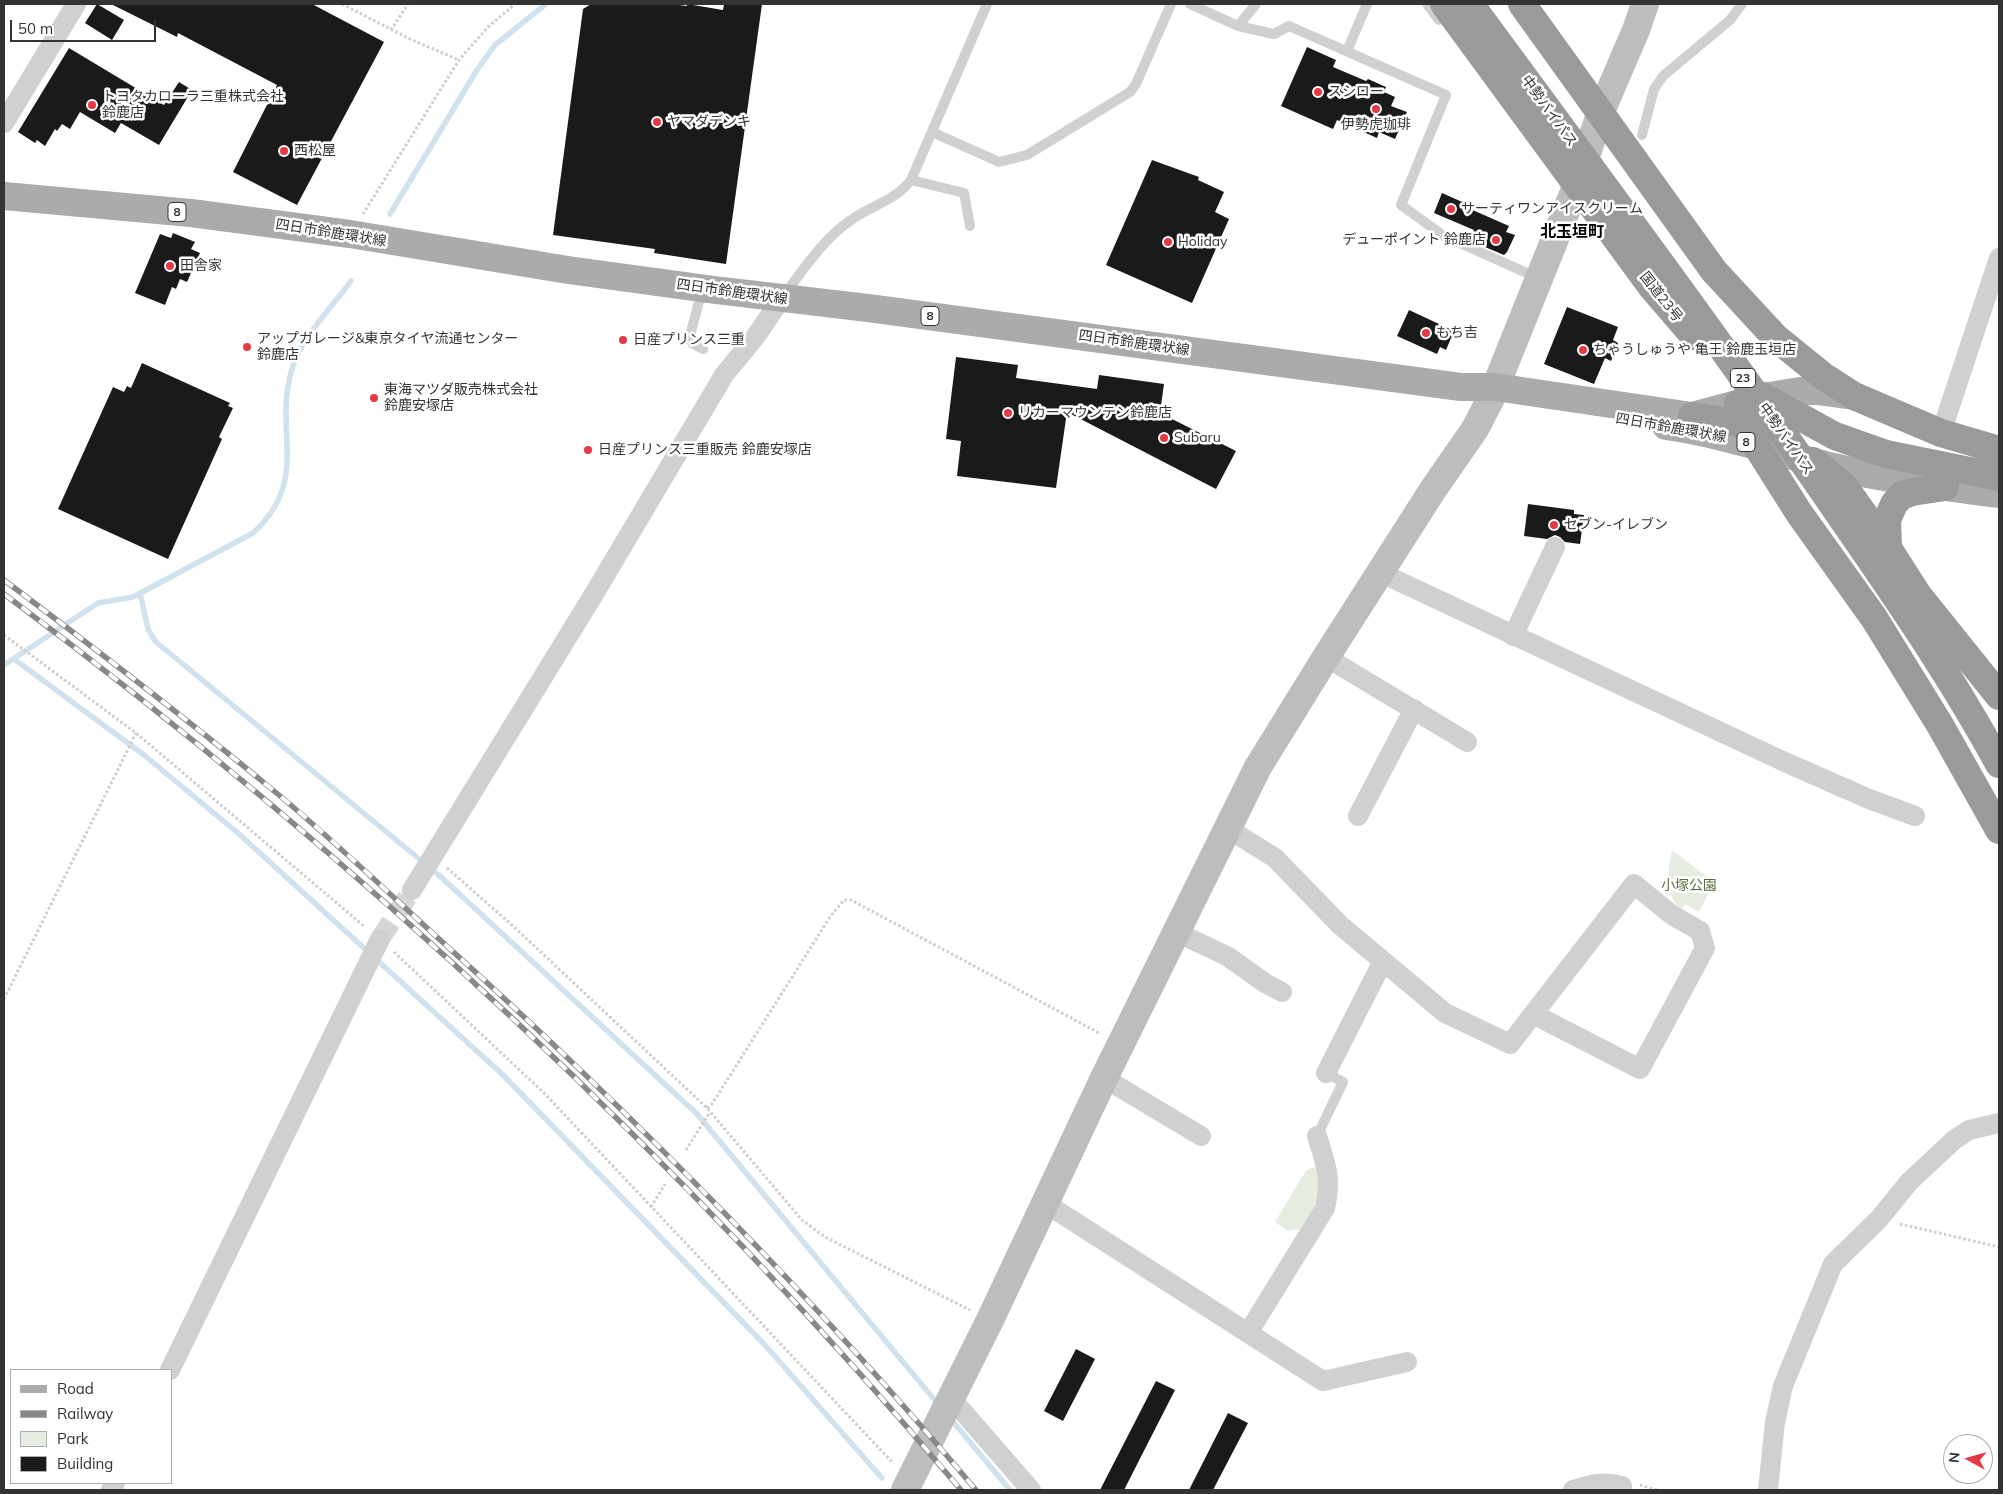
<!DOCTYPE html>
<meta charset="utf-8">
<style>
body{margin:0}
#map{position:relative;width:2003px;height:1494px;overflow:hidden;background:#fff;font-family:Mulish,sans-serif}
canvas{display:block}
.frame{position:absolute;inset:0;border:5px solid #333;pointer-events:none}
.legend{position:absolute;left:10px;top:1369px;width:162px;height:115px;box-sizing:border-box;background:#fff;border:1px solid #adadad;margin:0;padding:6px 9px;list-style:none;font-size:15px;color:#333}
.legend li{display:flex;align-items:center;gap:10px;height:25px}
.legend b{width:25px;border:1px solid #adadad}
.north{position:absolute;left:1943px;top:1434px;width:50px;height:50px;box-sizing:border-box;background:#fff;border:1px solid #adadad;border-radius:50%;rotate:276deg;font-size:14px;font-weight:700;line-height:20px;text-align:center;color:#333}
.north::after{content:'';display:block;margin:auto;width:18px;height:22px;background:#e63946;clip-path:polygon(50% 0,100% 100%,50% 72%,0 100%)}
.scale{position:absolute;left:10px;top:20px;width:146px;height:22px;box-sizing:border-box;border:2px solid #333;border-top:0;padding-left:6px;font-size:15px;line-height:18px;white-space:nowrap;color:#333;-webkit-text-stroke:4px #fff;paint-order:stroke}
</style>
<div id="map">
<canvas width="2003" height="1494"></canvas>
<div class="frame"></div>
<ul class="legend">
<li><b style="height:6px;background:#ababab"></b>Road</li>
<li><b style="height:6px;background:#888"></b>Railway</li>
<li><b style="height:14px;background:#e6ecdf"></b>Park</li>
<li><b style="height:14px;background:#1a1a1a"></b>Building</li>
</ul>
<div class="north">N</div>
<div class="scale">50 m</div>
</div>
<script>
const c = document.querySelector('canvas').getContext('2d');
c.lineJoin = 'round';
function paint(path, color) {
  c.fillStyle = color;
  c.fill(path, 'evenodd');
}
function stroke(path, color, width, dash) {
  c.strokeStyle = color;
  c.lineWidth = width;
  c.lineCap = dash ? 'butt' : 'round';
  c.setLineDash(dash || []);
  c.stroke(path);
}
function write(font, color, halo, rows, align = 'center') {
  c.font = font + ' Mulish,"Noto Sans JP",sans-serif';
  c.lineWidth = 5;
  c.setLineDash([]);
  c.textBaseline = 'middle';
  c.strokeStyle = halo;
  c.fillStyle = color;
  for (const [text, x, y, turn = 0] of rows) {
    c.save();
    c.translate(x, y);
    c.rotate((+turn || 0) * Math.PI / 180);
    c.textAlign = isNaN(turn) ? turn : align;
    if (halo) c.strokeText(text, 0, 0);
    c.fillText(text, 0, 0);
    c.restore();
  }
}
paint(new Path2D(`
 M1672,850L1714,882L1699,912L1685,904L1681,909C1663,892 1668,872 1672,850Z
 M1317,1167C1322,1196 1316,1206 1300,1229L1288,1231L1275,1222L1307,1169Z`), '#e6ecdf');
stroke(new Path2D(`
 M390,214L477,70L495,45L546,4
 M140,593L148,629L155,641L441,877L697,1114L938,1404
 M14,659L144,755L239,834L503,1075L764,1344L882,1478
 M4,665L98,603L133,597L253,533C311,480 273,432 292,369C300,339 332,307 351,281
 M949,1417L1010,1490`), '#cfe2ee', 5.5);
paint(new Path2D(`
 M97,4L124,20L112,40L85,23Z
 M111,4H312L384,42L297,205L233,172L277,85L178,33L177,37Z
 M591,4H671L687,6V4L723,10L724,4H762L726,264L654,253L655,249L553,235L583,9Z
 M1307,47L1336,60L1333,67L1366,81L1368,79L1386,87L1384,92L1395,97L1391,106L1407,112L1395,139L1379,132L1377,138L1337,120L1333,129L1281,106Z
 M69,48L164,105L179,82L192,90L159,145L121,123L115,133L80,112L70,129L62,124L57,131L55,129L45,146L37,140L35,143L18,132Z
 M1152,160L1199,177L1198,180L1224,192L1215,212L1229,219L1192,303L1106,265Z
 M1442,193L1469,205L1468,208L1509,226L1506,232L1515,235L1507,252L1504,255L1485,247L1487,243L1472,237L1474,230L1434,213Z
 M173,233L195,242L191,249L200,253L187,282L180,279L176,289L172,287L165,305L135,293L160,234L171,238Z
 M1567,307L1618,327L1613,340L1618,343L1611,361L1605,358L1594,384L1544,364Z
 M1409,310L1454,331L1446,350L1440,347L1437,354L1397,336Z
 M956,357L1018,365L1016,378L1097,389L1099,375L1164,384L1160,413L1236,451L1216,489L1067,412L1056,488L957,476L961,441L946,439Z
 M142,363L230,403L228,406L233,408L219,437L222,439L168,559L58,509L113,387L124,392L127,386L131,388Z
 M1528,504L1574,510V514L1584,515L1580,544L1565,542L1560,537L1555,535L1547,539L1524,536Z
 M1076,1349L1095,1359L1063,1421L1044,1411Z
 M1156,1381L1175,1390L1124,1490H1100Z
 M1228,1413L1248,1423L1213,1490H1189Z`), '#1a1a1a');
stroke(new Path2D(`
 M380,939L412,890`), '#d6d6d6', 20, [20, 10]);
stroke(new Path2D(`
 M342,4L410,39L459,60
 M391,30L408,4
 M363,214L459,60L488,27L515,4
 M4,635L136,733L365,927
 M447,868L513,926L707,1108L802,1220L825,1237L970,1310
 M394,952L545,1094L893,1463
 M4,999L136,733
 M707,1108L712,1104L830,917L844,900H851L1101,1034
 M686,1150L710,1112
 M651,1207L665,1184
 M1900,1224L1999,1247
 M1640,1485L1657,1490`), '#cdcdcd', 3, [2.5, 2.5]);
stroke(new Path2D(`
 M1190,4L1238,26L1274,34L1289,26L1446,95L1401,205L1444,236L1538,278
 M1427,4L1439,20
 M1238,26L1256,4
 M1347,51L1367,4
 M932,132L999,162L1027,155L1130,92L1136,84L1171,4
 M1642,135L1654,89L1663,76L1730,20L1742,4
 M911,180L964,193L970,226
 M702,290L691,332L692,343L703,349
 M784,295C804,269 823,239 851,220C872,205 895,201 911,180L987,4
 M1317,1136L1343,1082L1326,1073`), '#d0d0d0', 10);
stroke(new Path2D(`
 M4,123L76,4
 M1941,433L1999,258
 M1381,573L1787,763L1869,799L1915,816
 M1513,636L1555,547
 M1326,657L1467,742
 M1358,816L1414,709
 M1227,828L1275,858L1340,925L1445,1013L1510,1044L1634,884L1672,915L1700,931L1705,948L1640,1069L1533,1014
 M412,890L594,594L724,375L756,336L781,299
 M1176,932L1227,956L1265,983L1282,992
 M1326,1073L1383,961
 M1104,1078L1201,1136
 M1045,1203L1323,1381L1407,1362
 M1248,1333L1325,1208C1332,1178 1326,1165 1317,1136
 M170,1370L380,939
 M951,1398L1031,1490
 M111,1490L115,1483
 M1573,1490C1591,1484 1604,1481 1622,1486V1490
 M1768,1490L1775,1422L1783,1386L1833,1264L1879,1219L1909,1182L1954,1140L1969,1130L1999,1123`), '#d0d0d0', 20);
stroke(new Path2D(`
 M905,1490L990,1320L1104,1078L1258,767L1326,657L1434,488L1475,429L1491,398L1577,184L1600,114L1636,30L1645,4`), '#bdbdbd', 28);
stroke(new Path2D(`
 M4,196L191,213L350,234L568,270L715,290L868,308L1461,387H1495L1692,416L1763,397L1800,391H1817L1854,396
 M1666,426C1723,434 1777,453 1833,467C1888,479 1943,487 1999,494`), '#ababab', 28);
stroke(new Path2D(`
 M1444,4L1651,286L1694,336
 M1470,4C1585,160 1701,316 1812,475C1877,569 1944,663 1999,764
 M1522,4L1714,271L1776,338L1823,376L1854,396L1941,433L1999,450
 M1760,395L1835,436L1886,454L1999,477
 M1738,404L1756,445L1799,513L1874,618L1940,725L1999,830
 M1692,416L1736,423L1761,431
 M1813,461L1844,486L1888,548
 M1945,487L1912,492L1901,496L1894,504L1887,520L1888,548L1918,595L1999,696`), '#9a9a9a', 28);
const rail = new Path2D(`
 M4,580C93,647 182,715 268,786C327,834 382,887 438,938C629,1110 810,1293 976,1490
 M4,594C355,855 679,1156 961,1490`);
stroke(rail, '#888', 5.5);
stroke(rail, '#fff', 4, [11]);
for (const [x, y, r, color] of [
 [1318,92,5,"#e63946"],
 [92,105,5,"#e63946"],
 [1376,109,5,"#e63946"],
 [657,122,5,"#e63946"],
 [284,151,5,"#e63946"],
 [1451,209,5,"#e63946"],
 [1496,240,5,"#e63946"],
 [1168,242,5,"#e63946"],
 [170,266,5,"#e63946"],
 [1426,333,5,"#e63946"],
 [623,340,5,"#e63946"],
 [247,347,5,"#e63946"],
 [1583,350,5,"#e63946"],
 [374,398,5,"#e63946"],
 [1008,413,5,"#e63946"],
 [1164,438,5,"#e63946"],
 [588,450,5,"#e63946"],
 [1554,525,5,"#e63946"]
]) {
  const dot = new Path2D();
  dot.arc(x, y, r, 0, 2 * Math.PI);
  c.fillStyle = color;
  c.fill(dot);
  stroke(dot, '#fff', 2);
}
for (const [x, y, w] of [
 [177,212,18],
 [930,316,18],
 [1743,378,25],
 [1746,442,18]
]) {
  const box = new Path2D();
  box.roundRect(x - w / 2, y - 9.5, w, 19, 4);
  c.fillStyle = '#fff';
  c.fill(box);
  stroke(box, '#333', 1);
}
write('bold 12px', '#333', null, [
 ["8",177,212],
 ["8",930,316],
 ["23",1743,378],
 ["8",1746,442]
]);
write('14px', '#333', '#fff', [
 ["スシロー",1328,92],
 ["トヨタカローラ三重株式会社",102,97],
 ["鈴鹿店",102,113],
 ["ヤマダデンキ",667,122],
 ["伊勢虎珈琲",1376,125,"center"],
 ["西松屋",294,151],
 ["サーティワンアイスクリーム",1461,209],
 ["デューポイント 鈴鹿店",1486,240,"right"],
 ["Holiday",1178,242],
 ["田舎家",180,266],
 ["もち吉",1436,333],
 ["アップガレージ&東京タイヤ流通センター",257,339],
 ["鈴鹿店",257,355],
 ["日産プリンス三重",633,340],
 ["ちゃうしゅうや 亀王 鈴鹿玉垣店",1593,350],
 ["東海マツダ販売株式会社",384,390],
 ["鈴鹿安塚店",384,406],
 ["リカーマウンテン鈴鹿店",1018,413],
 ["Subaru",1174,438],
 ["日産プリンス三重販売 鈴鹿安塚店",598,450],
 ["セブン-イレブン",1564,525]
], 'left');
write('14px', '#333', '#fff', [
 ["中勢バイパス",1549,111,54],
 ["四日市鈴鹿環状線",331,233,9],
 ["四日市鈴鹿環状線",732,292,8],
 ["国道23号",1661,297,52],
 ["四日市鈴鹿環状線",1134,343,8],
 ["四日市鈴鹿環状線",1671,428,10],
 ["中勢バイパス",1786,439,55]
]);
write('14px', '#56703f', '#fff', [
 ["小塚公園",1689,886]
]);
write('bold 16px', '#000', '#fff', [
 ["北玉垣町",1572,232]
]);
</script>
